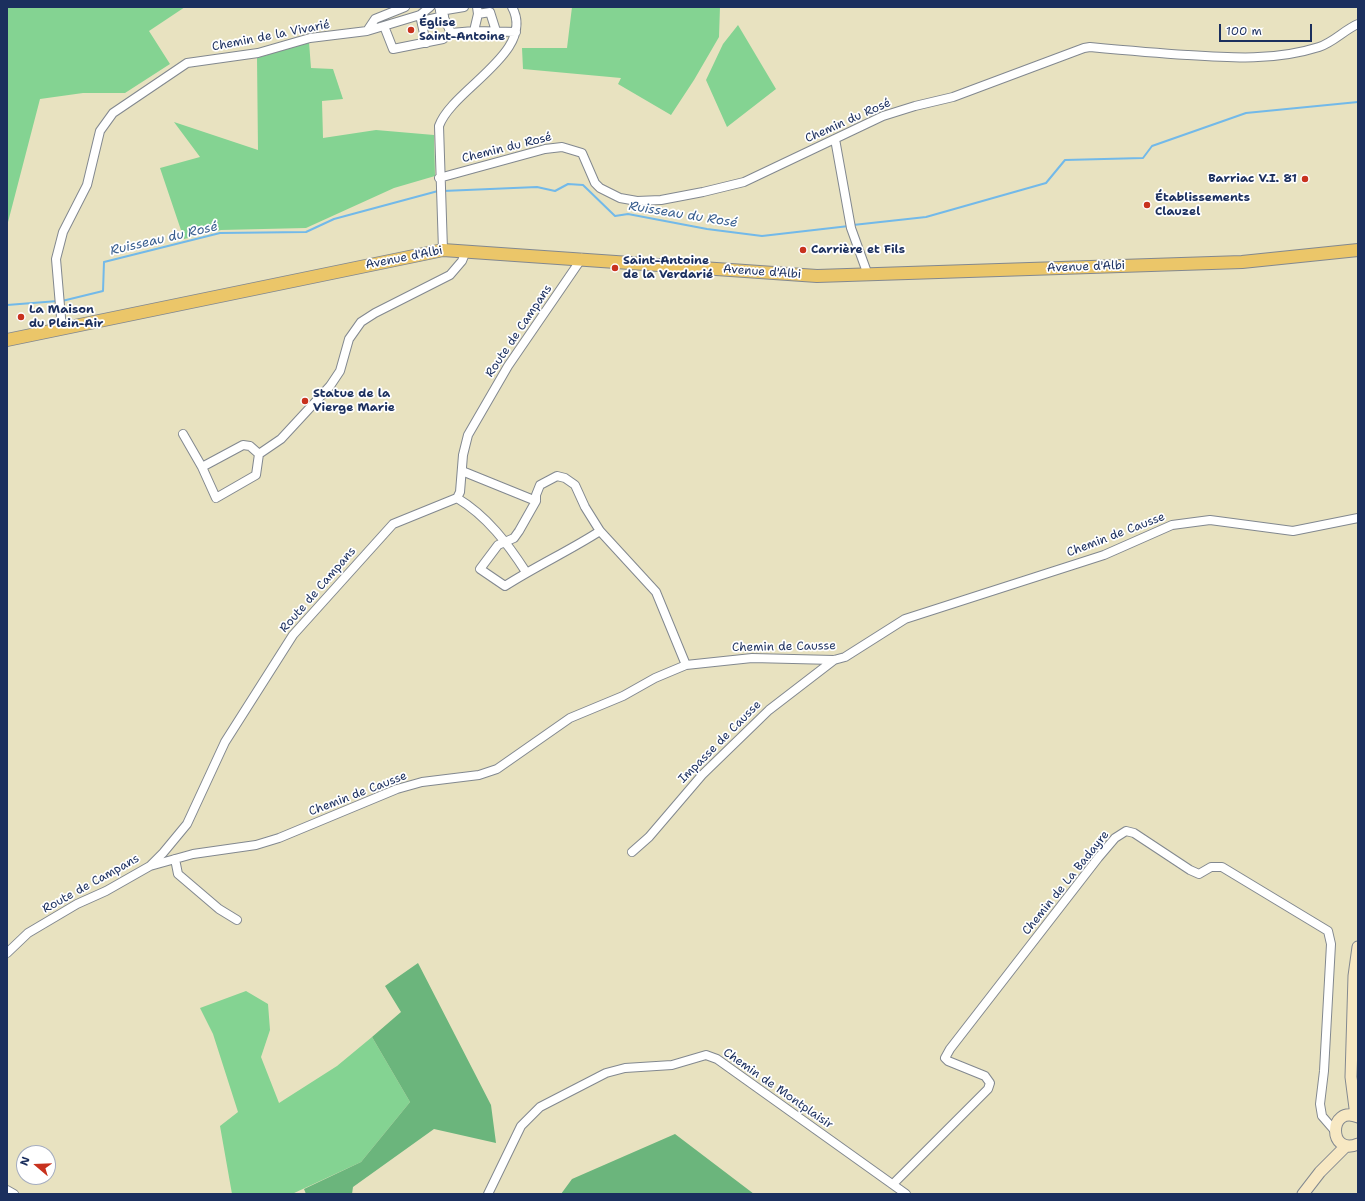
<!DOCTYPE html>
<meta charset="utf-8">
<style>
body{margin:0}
#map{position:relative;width:1365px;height:1201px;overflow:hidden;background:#e8e2c0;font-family:"Shantell Sans",sans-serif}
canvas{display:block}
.frame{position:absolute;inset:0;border:8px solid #1b2f5e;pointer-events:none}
.north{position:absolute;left:16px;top:1145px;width:40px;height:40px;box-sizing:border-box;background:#fff;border:1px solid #a4acbf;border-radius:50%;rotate:289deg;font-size:11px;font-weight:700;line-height:16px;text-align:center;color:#1b2f5e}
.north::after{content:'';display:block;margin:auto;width:14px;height:18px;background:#c8321e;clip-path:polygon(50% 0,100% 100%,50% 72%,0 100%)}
.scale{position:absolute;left:1219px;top:24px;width:93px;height:18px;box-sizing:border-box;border:2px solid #1b2f5e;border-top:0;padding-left:5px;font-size:12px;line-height:14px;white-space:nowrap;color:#1b2f5e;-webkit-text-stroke:3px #fff;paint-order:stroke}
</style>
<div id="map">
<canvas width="1365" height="1201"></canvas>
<div class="frame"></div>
<div class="north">N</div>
<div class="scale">100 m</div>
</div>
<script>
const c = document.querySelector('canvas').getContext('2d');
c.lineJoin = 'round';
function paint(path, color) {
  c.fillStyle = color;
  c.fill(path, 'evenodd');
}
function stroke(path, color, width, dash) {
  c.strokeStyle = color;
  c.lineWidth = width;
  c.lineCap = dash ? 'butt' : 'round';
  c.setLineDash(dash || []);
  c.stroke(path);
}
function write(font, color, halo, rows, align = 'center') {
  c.font = font + ' "Shantell Sans",sans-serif';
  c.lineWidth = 3.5;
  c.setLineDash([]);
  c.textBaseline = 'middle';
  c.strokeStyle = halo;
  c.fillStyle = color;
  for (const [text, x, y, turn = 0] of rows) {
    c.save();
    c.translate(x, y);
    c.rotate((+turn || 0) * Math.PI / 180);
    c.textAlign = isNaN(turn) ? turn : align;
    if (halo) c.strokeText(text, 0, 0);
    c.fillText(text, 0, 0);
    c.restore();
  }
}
paint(new Path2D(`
 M7,7H185L149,31L170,64L125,93H83L40,99L7,226Z
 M572,7H720L719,37L694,80L671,115L618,84L621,78L523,69L522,48H567Z
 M738,25L776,89L727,127L706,80L723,44Z
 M309,42L311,68L333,69L343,99L322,101L323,138L376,130L434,135L435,176L394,188L306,228L221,230L184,239L160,168L200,157L174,122L258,150L257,58Z
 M246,991L268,1004L270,1030L261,1057L279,1103L337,1066L372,1037L410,1102L361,1162L292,1194H232L220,1126L238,1112L213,1034L200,1008Z`), '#84d392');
paint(new Path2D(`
 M418,963L491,1105L496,1143L434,1129L353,1187L352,1194H306L304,1189L361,1162L410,1102L372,1037L401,1012L385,986Z
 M675,1134L754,1194H561L572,1179Z`), '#6bb57c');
stroke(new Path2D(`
 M443,191L537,187L555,191L568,184L583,185L615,216L628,214L707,229L762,236L849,226
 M853,225L926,217L1046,183L1065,160L1143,158L1152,146L1246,113L1358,102
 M62,301L103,291L104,262L220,233L306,232L334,219L438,191
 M7,305L58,301`), '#72b9e9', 2);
const minor = new Path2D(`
 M439,7L451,33
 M440,11L464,7
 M478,14L490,12L496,31
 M420,15L426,43
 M422,21L444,16
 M384,26L393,49L443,39L451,33L474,31L516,32
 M367,31L420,15L430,7
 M474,31L478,14L477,7
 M835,139L851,228L868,275
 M439,178L545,149L562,147L582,153L595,183L600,188L620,198L637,201L661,200L703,192L744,182L883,116L915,106L953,97L1084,48L1090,47C1122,50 1155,53 1187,55C1232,58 1275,61 1319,47C1334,42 1344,30 1358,24
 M443,250L439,126C452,89 537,52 512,7
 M62,329L56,259L63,232L87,185L100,131L113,113L187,63L258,53L310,38L367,31L375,19L405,7
 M183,434L202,467L216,498L256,475L259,454
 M259,454L281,439L330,386L340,371L349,339L361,322L375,313L450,275L462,261L466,251
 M202,467L243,445L250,446L259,454
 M462,471L536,501
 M457,498C487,516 508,544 526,572
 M600,531C569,551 536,566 505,586L480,569L498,545L514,538L519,531L536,501V495L540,485L557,476L565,478L575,485L585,507L600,531L656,592L686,665
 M632,852L649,837L702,775L769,710L834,660
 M175,859L178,874L219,909L237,920
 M150,866L193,854L256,845L279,838L397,789L422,782L479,775L497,769L570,718L623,696L655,678L686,665L752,658L834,660L845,657L905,619L1104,555L1172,525L1210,520L1293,531L1358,518
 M7,953L28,933L77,904L106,891L150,866L163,853L187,824L225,742L293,635L393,524L457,498L460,492L463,455L468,435L508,366L582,258
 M893,1184L988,1089L990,1083L985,1076L948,1061L945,1058L950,1049L1098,858L1115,838L1126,831L1134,833L1190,870L1199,874L1211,867H1222L1328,931L1331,944L1324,1071L1320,1104L1322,1116L1335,1131
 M7,1190L14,1194
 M488,1194L521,1126L540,1107L606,1073L625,1068L672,1065L706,1055L717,1059L906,1194`);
const secondary = new Path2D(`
 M1356,1116L1351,1077L1354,976L1358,947
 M1358,1117C1328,1104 1328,1157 1358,1144
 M1303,1194L1320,1172L1346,1146`);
const primary = new Path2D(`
 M7,340L443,250L817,276L1242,262L1358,250`);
stroke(minor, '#82888f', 10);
stroke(secondary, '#82888f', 13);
stroke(primary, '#82888f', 14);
stroke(minor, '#fff', 8);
stroke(secondary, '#f7e8c3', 11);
stroke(primary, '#ebc669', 12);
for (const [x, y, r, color] of [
 [411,30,4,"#c8321e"],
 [1305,179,4,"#c8321e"],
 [1147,205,4,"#c8321e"],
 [803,250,4,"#c8321e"],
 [615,268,4,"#c8321e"],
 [21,317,4,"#c8321e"],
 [305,401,4,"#c8321e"]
]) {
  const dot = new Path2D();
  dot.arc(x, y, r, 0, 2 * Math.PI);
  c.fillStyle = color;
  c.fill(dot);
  stroke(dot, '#fff', 1.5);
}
write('bold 12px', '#1b2f5e', '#fff', [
 ["Église",419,23],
 ["Saint-Antoine",419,37],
 ["Barriac V.I. 81",1297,179,"right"],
 ["Établissements",1155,198],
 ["Clauzel",1155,212],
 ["Carrière et Fils",811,250],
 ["Saint-Antoine",623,261],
 ["de la Verdarié",623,275],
 ["La Maison",29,310],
 ["du Plein-Air",29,324],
 ["Statue de la",313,394],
 ["Vierge Marie",313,408]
], 'left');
write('12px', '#1b2f5e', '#fff', [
 ["Chemin de la Vivarié",271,36,-11],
 ["Chemin du Rosé",848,121,-24],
 ["Chemin du Rosé",507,148,-14],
 ["Avenue d'Albi",404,258,-11],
 ["Avenue d'Albi",1086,267,-2],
 ["Avenue d'Albi",762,272,4],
 ["Route de Campans",519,331,-56],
 ["Chemin de Causse",1116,535,-21],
 ["Route de Campans",318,590,-49],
 ["Chemin de Causse",784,647,-1],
 ["Impasse de Causse",720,742,-45],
 ["Chemin de Causse",358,794,-21],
 ["Chemin de La Badayre",1066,883,-51],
 ["Route de Campans",91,884,-29],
 ["Chemin de Montplaisir",778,1089,35]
]);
write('italic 13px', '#395f8f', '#fff', [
 ["Ruisseau du Rosé",683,215,9],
 ["Ruisseau du Rosé",164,239,-13]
]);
</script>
